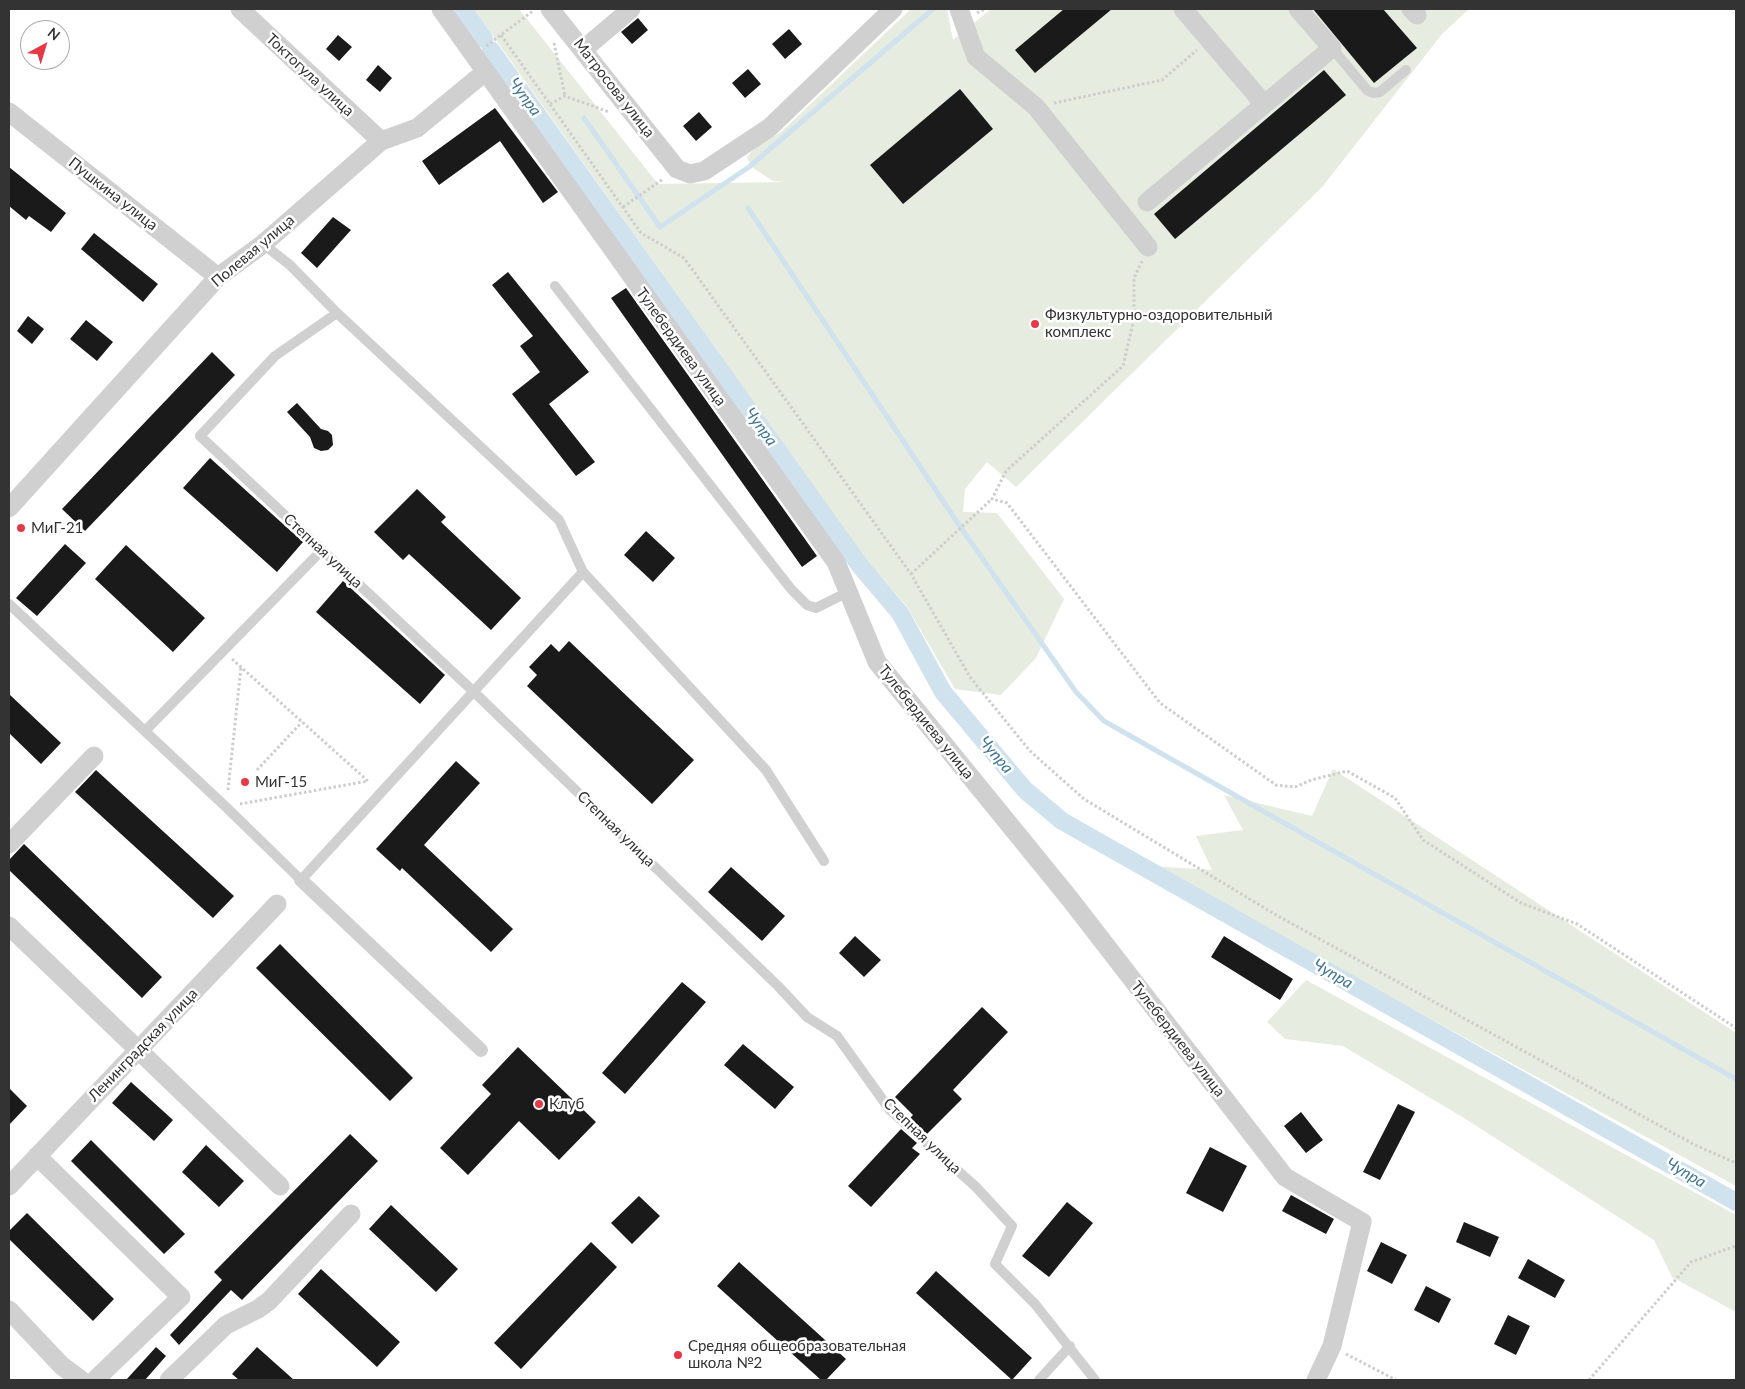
<!DOCTYPE html>
<meta charset="utf-8">
<style>
body{margin:0}
#map{position:relative;width:1745px;height:1389px;overflow:hidden;background:#fff;font-family:Lato,sans-serif}
canvas{display:block}
.frame{position:absolute;inset:0;border:10px solid #333;pointer-events:none}
.north{position:absolute;left:20px;top:20px;width:50px;height:50px;box-sizing:border-box;background:#fff;border:1px solid #adadad;border-radius:50%;rotate:39deg;font-size:14px;font-weight:700;line-height:20px;text-align:center;color:#333}
.north::after{content:'';display:block;margin:auto;width:18px;height:22px;background:#e63946;clip-path:polygon(50% 0,100% 100%,50% 72%,0 100%)}
</style>
<div id="map">
<canvas width="1745" height="1389"></canvas>
<div class="frame"></div>
<div class="north">N</div>
</div>
<script>
const c = document.querySelector('canvas').getContext('2d');
c.lineJoin = 'round';
function paint(path, color) {
  c.fillStyle = color;
  c.fill(path, 'evenodd');
}
function stroke(path, color, width, dash) {
  c.strokeStyle = color;
  c.lineWidth = width;
  c.lineCap = dash ? 'butt' : 'round';
  c.setLineDash(dash || []);
  c.stroke(path);
}
function write(font, color, halo, rows, align = 'center') {
  c.font = font + ' Lato,sans-serif';
  c.lineWidth = 5;
  c.setLineDash([]);
  c.textBaseline = 'middle';
  c.strokeStyle = halo;
  c.fillStyle = color;
  for (const [text, x, y, turn = 0] of rows) {
    c.save();
    c.translate(x, y);
    c.rotate((+turn || 0) * Math.PI / 180);
    c.textAlign = isNaN(turn) ? turn : align;
    if (halo) c.strokeText(text, 0, 0);
    c.fillText(text, 0, 0);
    c.restore();
  }
}
paint(new Path2D(`
 M474,9H519L658,184L785,182L773,181L753,168L747,158L753,149L781,132L911,9H947L953,40L991,9H1469L1442,34L1323,186L1016,487L987,462L965,489L963,512L997,513L1064,599L1036,658L1001,695L955,689L906,605L864,558Z
 M1333,769L1736,1033V1186L1151,866L1212,870L1196,836L1243,830L1224,795L1312,816Z
 M1306,980L1736,1215V1312L1672,1277L1654,1240L1464,1118L1343,1046L1285,1039L1267,1022Z`), '#e6ecdf');
stroke(new Path2D(`
 M584,118L660,227L749,167L933,9
 M748,208L961,528L1076,692L1104,721L1736,1079`), '#cfe2ee', 5);
stroke(new Path2D(`
 M463,9L484,39
 M491,50L861,567L900,613L943,692L1025,790L1062,821L1736,1202`), '#cfe2ee', 18);
paint(new Path2D(`
 M1064,9H1112L1035,73L1015,50Z
 M1313,9H1383L1417,48L1374,83Z
 M638,18L648,30L632,44L621,32Z
 M789,29L802,44L785,59L772,44Z
 M338,35L352,47L339,61L326,49Z
 M378,65L392,78L380,92L366,80Z
 M748,69L761,84L745,98L732,83Z
 M1324,70L1346,95L1175,239L1154,214Z
 M960,89L993,129L903,204L870,165Z
 M495,108L558,192L543,203L500,141L439,185L422,161Z
 M699,112L712,127L696,141L683,126Z
 M9,167L66,213L51,232L29,216L26,220L9,206Z
 M333,217L351,230L317,268L301,253Z
 M94,233L158,284L143,302L81,249Z
 M508,272L589,372L549,404L595,462L576,476L512,394L540,372L520,346L533,336L492,285Z
 M626,288L817,556L802,567L611,298Z
 M28,316L44,329L32,344L17,331Z
 M86,320L113,342L97,361L70,339Z
 M212,352L235,375L85,531L62,509Z
 M297,403L321,429L328,431L332,435L333,445L328,450L321,451L314,448L310,437L287,412Z
 M210,458L303,542L277,572L183,488Z
 M417,489L446,517L441,522L521,598L491,630L409,554L403,560L374,532Z
 M646,531L675,558L653,582L624,555Z
 M65,544L86,563L37,616L16,598Z
 M126,545L205,618L173,652L95,579Z
 M343,581L445,675L420,704L316,612Z
 M569,641L694,760L652,804L527,686L537,675L529,667L551,644L559,652Z
 M9,694L61,743L41,764L9,733Z
 M456,761L480,783L424,845L513,929L491,952L402,868L400,871L376,849Z
 M96,770L234,896L213,918L75,792Z
 M24,844L162,977L142,998L9,870V860Z
 M731,867L785,916L762,941L708,892Z
 M855,936L881,960L864,977L839,953Z
 M1224,936L1293,979L1280,1000L1211,957Z
 M280,944L413,1078L390,1101L256,968Z
 M682,982L706,1002L625,1094L602,1073Z
 M982,1007L1008,1032L953,1090L962,1099L927,1134L910,1118L913,1115L895,1097Z
 M743,1044L794,1087L775,1109L724,1065Z
 M518,1047L596,1122L559,1160L519,1121L468,1175L440,1148L491,1094L482,1085Z
 M131,1082L173,1120L154,1141L112,1103Z
 M9,1088L27,1106L9,1125Z
 M1398,1104L1415,1112L1380,1180L1363,1172Z
 M1301,1112L1323,1140L1306,1153L1284,1126Z
 M901,1129L917,1143L912,1148L920,1154L871,1207L848,1186Z
 M350,1134L378,1161L242,1300L231,1290L179,1345L170,1335L222,1280L214,1272Z
 M91,1140L185,1234L164,1254L71,1161Z
 M206,1145L244,1181L219,1207L182,1172Z
 M1210,1147L1247,1166L1223,1212L1186,1193Z
 M1291,1195L1334,1219L1326,1234L1282,1211Z
 M639,1196L660,1216L632,1244L611,1223Z
 M1067,1202L1093,1223L1049,1277L1022,1256Z
 M391,1205L458,1269L436,1292L369,1229Z
 M27,1213L114,1299L93,1321L9,1239V1231Z
 M1464,1222L1499,1237L1490,1257L1456,1242Z
 M591,1242L617,1267L521,1369L494,1343Z
 M1381,1242L1407,1255L1392,1284L1367,1271Z
 M1528,1259L1565,1280L1555,1298L1518,1278Z
 M739,1262L846,1359L826,1380H821L717,1286Z
 M321,1269L400,1342L377,1367L298,1294Z
 M936,1271L1032,1358L1012,1380L916,1293Z
 M1426,1286L1451,1299L1439,1323L1414,1310Z
 M1508,1315L1530,1326L1516,1355L1494,1344Z
 M156,1347L166,1356L145,1380H126Z
 M257,1347L294,1380H239L232,1374Z`), '#1a1a1a');
stroke(new Path2D(`
 M977,13L985,9
 M501,35L641,233L684,258L911,574L970,677L1030,751L1084,799L1276,915L1693,1144L1736,1163
 M554,43L565,96
 M486,46L533,11
 M1054,103L1162,80L1197,50
 M550,104L565,96L609,112
 M623,207L663,179
 M1142,261L1134,278V319L1123,366L1006,471L992,499L1007,503L1160,703L1276,785L1295,787L1311,780L1347,771L1395,798L1423,840L1521,903L1577,924L1736,1028
 M911,574L992,499
 M232,659L369,782
 M257,770L302,722
 M228,790L241,667
 M240,804L368,781
 M1346,1354L1396,1380
 M1589,1380L1691,1262L1736,1246`), '#cdcdcd', 3, [2.5, 2.5]);
stroke(new Path2D(`
 M1332,48L1367,90L1373,93L1380,92L1406,70
 M555,286L791,589L807,605L816,608L848,592
 M337,313L275,356L200,436L473,691L778,986L807,1017L837,1036L890,1110L976,1187L1012,1226L995,1264L1035,1304L1095,1380
 M583,572L766,770L824,861
 M9,604L226,807L301,880L583,572L559,520L337,313L290,265L263,244
 M145,731L322,550
 M1039,1380L1070,1346`), '#d0d0d0', 10);
stroke(new Path2D(`
 M301,880L481,1050`), '#d0d0d0', 14);
stroke(new Path2D(`
 M240,9L381,141
 M441,9L836,562L877,662L1070,899L1285,1177L1362,1222L1332,1346L1316,1380
 M550,9L677,169L690,174L704,171L769,128L893,9
 M959,9L976,57L1036,107L1148,247
 M1183,9L1264,104
 M1411,9L1417,15
 M584,49L631,9
 M9,112L218,277
 M1147,202L1332,48L1298,9
 M9,508L218,277L263,244L381,141L417,128L485,72
 M9,844L94,756
 M9,926L280,1186
 M37,1156L181,1297L95,1380
 M9,1186L277,904
 M9,1310L62,1366L81,1380
 M169,1380L226,1325L258,1309L269,1301L351,1214`), '#d0d0d0', 19);
for (const [x, y, r, color] of [
 [1035,324,5,"#e63946"],
 [21,528,5,"#e63946"],
 [245,782,5,"#e63946"],
 [539,1104,5,"#e63946"],
 [678,1355,5,"#e63946"]
]) {
  const dot = new Path2D();
  dot.arc(x, y, r, 0, 2 * Math.PI);
  c.fillStyle = color;
  c.fill(dot);
  stroke(dot, '#fff', 2);
}
write('15px', '#333', '#fff', [
 ["Токтогула улица",310,75,43],
 ["Матросова улица",614,88,52],
 ["Пушкина улица",113,194,38],
 ["Полевая улица",253,251,-40],
 ["Тулебердиева улица",681,347,54],
 ["Степная улица",323,551,43],
 ["Тулебердиева улица",926,722,51],
 ["Степная улица",616,829,44],
 ["Тулебердиева улица",1178,1039,52],
 ["Ленинградская улица",143,1045,-46],
 ["Степная улица",922,1136,44]
]);
write('15px', '#333', '#fff', [
 ["Физкультурно-оздоровительный",1045,315],
 ["комплекс",1045,332],
 ["МиГ-21",31,528],
 ["МиГ-15",255,782],
 ["Клуб",549,1104],
 ["Средняя общеобразовательная",688,1346],
 ["школа №2",688,1363]
], 'left');
write('italic 16px', '#3f7597', '#fff', [
 ["Чупра",525,97,54],
 ["Чупра",761,427,54],
 ["Чупра",996,755,50],
 ["Чупра",1333,974,30],
 ["Чупра",1686,1173,30]
]);
</script>
